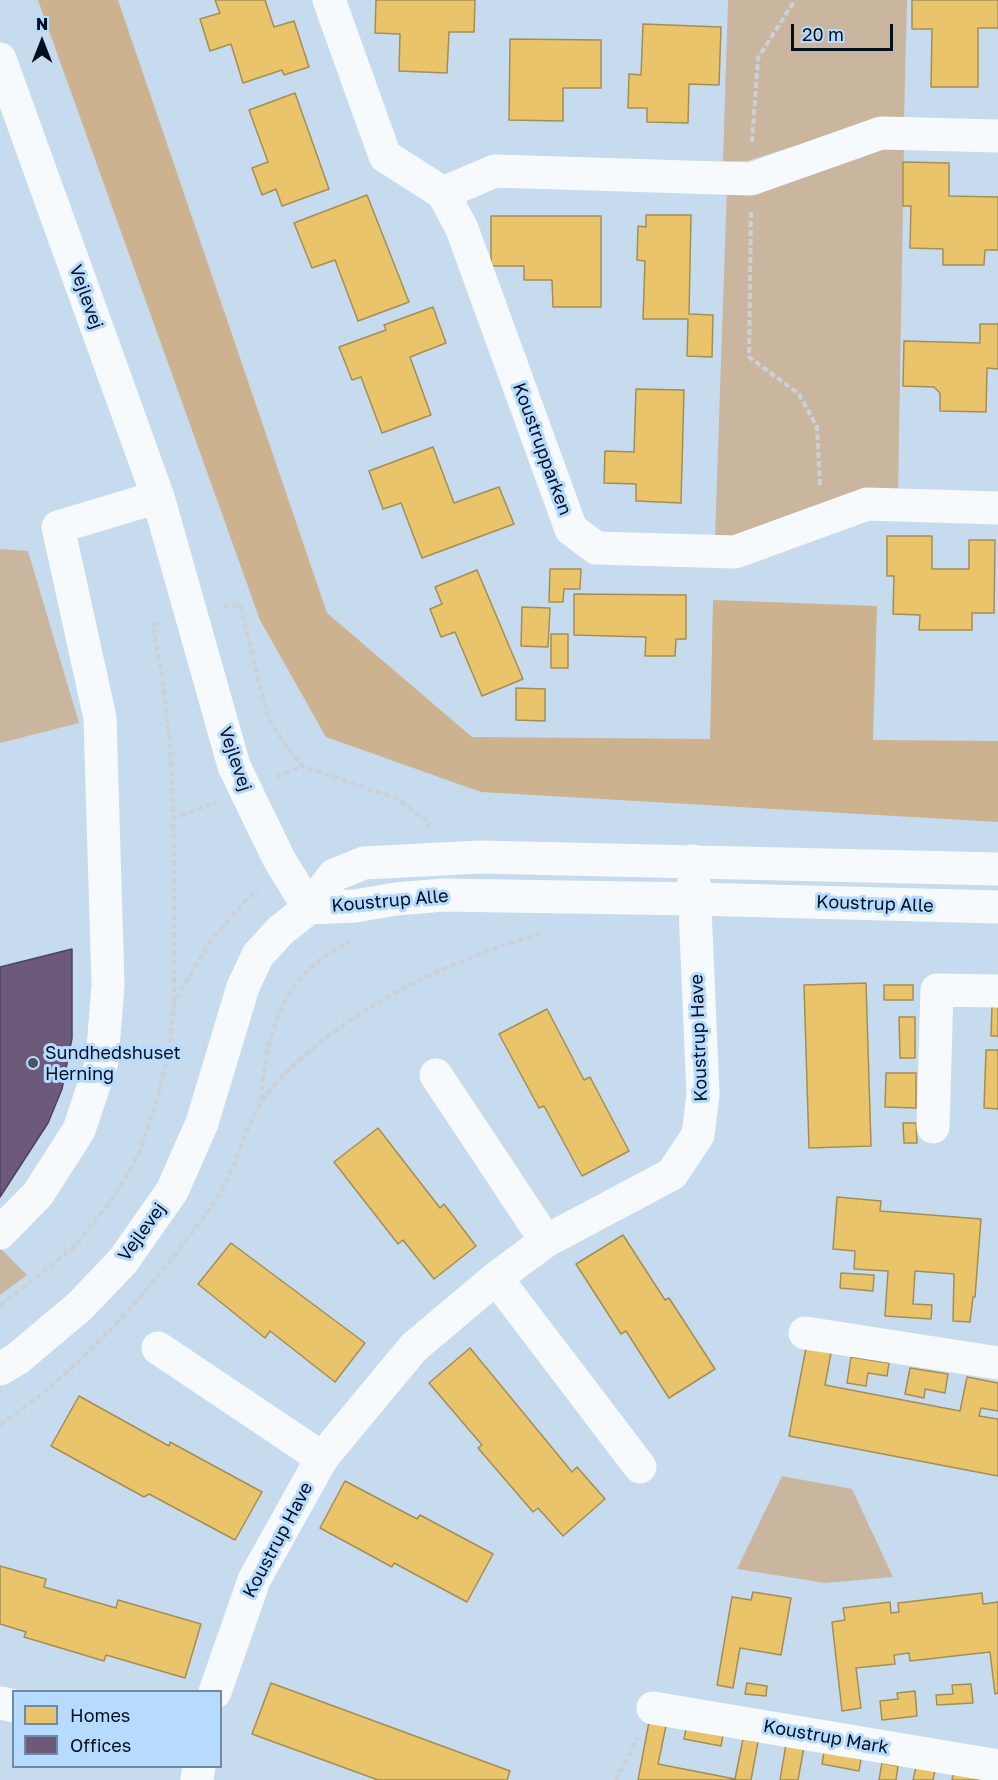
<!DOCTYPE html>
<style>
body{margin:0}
#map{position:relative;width:998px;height:1780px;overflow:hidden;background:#c7dbee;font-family:"Golos Text",sans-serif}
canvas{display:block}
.legend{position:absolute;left:12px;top:1690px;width:210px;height:78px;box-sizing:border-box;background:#b7dbfe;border:2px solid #6f8aa5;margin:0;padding:8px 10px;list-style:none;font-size:18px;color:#02101f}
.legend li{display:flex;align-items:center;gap:12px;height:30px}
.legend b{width:30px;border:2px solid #6f8aa5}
.north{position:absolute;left:12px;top:12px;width:60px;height:60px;-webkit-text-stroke:4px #b7dbfe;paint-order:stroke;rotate:0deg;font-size:16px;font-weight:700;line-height:24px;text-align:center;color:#02101f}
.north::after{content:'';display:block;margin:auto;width:21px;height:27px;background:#02101f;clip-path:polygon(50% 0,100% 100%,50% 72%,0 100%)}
.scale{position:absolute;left:791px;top:24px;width:102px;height:27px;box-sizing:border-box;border:3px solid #02101f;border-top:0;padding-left:8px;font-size:18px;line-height:21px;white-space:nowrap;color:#02101f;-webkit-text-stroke:4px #b7dbfe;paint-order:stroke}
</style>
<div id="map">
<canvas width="998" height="1780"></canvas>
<ul class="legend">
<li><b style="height:16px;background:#e9c46a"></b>Homes</li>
<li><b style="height:16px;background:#6d597a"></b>Offices</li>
</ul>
<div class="north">N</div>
<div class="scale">20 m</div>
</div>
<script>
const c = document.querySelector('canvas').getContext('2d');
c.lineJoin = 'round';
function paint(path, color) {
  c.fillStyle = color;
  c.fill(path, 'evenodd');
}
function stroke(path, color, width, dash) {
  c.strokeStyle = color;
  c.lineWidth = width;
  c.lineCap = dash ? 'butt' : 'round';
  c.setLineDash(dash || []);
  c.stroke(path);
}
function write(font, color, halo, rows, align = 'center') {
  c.font = font + ' "Golos Text",sans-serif';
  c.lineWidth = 6;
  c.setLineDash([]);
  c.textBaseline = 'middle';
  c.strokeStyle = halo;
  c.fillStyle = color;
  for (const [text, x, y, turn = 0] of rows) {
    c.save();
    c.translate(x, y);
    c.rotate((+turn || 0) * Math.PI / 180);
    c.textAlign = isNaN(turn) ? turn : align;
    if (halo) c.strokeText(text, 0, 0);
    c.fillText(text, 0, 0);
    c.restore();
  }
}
paint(new Path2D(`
 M728,0H907L904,119H882L747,161H723Z
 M881,146H904L898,496L732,537H715L727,186Z
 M0,549L28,551L79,723L0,743Z
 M0,1248L27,1275L0,1295Z
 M782,1476L852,1489L893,1577L825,1583L737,1569Z`), '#cab69f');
paint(new Path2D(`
 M38,0H118L327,613L472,737L710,739L713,600L877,606L873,740L998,741V822L481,792L326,737L260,620Z`), '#ccb28e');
const homes = new Path2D(`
 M215,0H265L274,27L294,21L309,67L284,75L282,70L243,83L231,44L210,51L200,19L220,13Z
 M376,0H475L474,32H449L447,73L399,71L400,34L375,33Z
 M912,0H998V28H978V87H931L932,29H912Z
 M643,24L721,27L719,85L689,84L688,123L647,122V108H628L629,74L641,75Z
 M510,39L601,40V88H563V121L509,120Z
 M295,93L329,189L282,206L276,189L262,195L252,168L268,162L249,110Z
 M903,162L949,163V196L998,197V250H985L984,265H943V249L910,248L911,206H903Z
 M367,195L409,302L358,321L335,260L312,268L294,223Z
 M646,215H691L689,314L713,315L712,357L687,356L688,319H643L645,261L637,260L638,226L646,227Z
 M491,216H601V307H553L552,280H524V266H491Z
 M433,307L446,343L410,357L431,415L382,433L361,377L352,380L339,347L386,330L384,325Z
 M980,324H998V369L987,368L986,412L940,411V393L934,387L903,386L904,341L980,343Z
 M636,389L684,390L681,503L636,501V484L604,483L605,451L634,452Z
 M433,447L454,503L499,487L514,524L422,558L401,503L383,509L369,471Z
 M887,536H932V569H969V540H995L994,613H972V630H919L920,615L893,614L894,576H887Z
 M550,569H581L580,589H564L563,602H549Z
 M477,570L523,679L482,696L455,632L441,637L430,609L442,604L435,587Z
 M574,594L686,595V639H676L675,656H645L646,637L574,635Z
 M522,607L550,608L548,647L521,646Z
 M551,634H568V668H551Z
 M516,688L545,689V721L516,720Z
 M866,983L871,1146L809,1148L804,985Z
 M884,985H913V1000H884Z
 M992,1006H998V1036H991Z
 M547,1009L584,1080L590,1077L629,1151L582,1176L544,1106L539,1108L499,1034Z
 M899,1017H915V1058H900Z
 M986,1050H998V1109L984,1108Z
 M886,1073H916V1108L885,1107Z
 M903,1123H916L917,1143H904Z
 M378,1128L440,1208L444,1204L476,1246L434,1279L403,1240L398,1244L334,1162Z
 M837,1197L881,1201L880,1211L981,1219L975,1297H973L970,1322L953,1321L954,1274L915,1271L913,1304L932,1305L931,1319L885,1316L888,1271L854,1269L855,1251L833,1249Z
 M623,1235L665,1300L669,1298L715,1369L669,1398L626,1331L621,1334L576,1264Z
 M231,1243L365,1343L335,1382L270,1331L265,1338L198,1284Z
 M841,1273L874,1275L873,1291L840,1288Z
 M470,1348L572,1472L577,1467L605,1499L563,1536L538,1508L533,1512L478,1448L482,1445L429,1383Z
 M806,1348L831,1353L825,1385L960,1411L967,1377L998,1383V1411L981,1408L979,1416L998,1419V1476L789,1436Z
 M851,1357L889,1363L887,1376L868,1373L866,1386L847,1383Z
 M910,1368L948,1374L945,1393L925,1389L924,1398L905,1394Z
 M79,1396L169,1446L170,1442L262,1492L235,1540L149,1494L144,1497L51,1446Z
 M345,1481L417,1519L420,1515L493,1554L467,1602L394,1563L392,1567L320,1528Z
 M0,1566L46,1579L44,1587L116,1608L118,1600L201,1624L185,1678L106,1655L104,1661L24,1637L26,1632L0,1624Z
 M753,1592L791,1598L781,1655L740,1648L733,1688L717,1685L732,1597L751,1600Z
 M982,1593L983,1604L998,1602V1693L995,1694L990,1652L910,1661L909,1653L894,1655L895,1664L856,1668L861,1708L842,1711L832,1622L845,1620L843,1608L890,1602L891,1613L899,1612L898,1603Z
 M271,1683L510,1771L507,1780H378L252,1734Z
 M747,1683L767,1686L766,1696L745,1694Z
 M971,1684L973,1703L937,1705L936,1695L953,1694L952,1685Z
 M915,1691L917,1716L882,1720L880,1701L898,1699L897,1693Z
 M649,1722L666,1726L658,1764L735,1779L743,1739L758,1742L751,1780H638Z
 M686,1729L723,1735L721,1746L684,1739Z
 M786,1744L804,1747L798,1780H780Z
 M824,1752L861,1759L859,1771L822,1764Z
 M882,1763L898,1766L896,1780H879Z
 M916,1767L935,1771L933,1780H913Z
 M953,1774L985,1780H952Z`);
paint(homes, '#e9c46a');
stroke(homes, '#a48e54', 1.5);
const offices = new Path2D(`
 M72,949V1038L62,1089L48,1123L0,1197V967Z`);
paint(offices, '#6d597a');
stroke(offices, '#4d435f', 1.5);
stroke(new Path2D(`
 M752,142L758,58L795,0
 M751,212L749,357L799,394L817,427L820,487
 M223,607L240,605L268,718L287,747L303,766L398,799L429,822V827
 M158,623L152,625C180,747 173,878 174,1003
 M276,777L303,766
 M172,819L216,802
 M261,1100C267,1031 281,974 350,942
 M0,1306L74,1247L114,1197L139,1154L158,1096L169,1051L174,1003L209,943L247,899L259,890
 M0,1425C70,1377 126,1317 178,1251C193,1230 211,1211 223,1188C242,1153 246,1118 273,1087C340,1011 447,961 542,933
 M616,1780L638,1738`), '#cbd1d7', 4, [6, 3]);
stroke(new Path2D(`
 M329,0L385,156L443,193L462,229L571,529L596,548L735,552L867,504L998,508
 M0,59L158,497L234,766L279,859L309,908
 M443,193L495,171L751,179L881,133L998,136
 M309,908L355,906L396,899L443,895L694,899L998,907
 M436,1075L546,1241
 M933,1127L937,990L998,991
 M0,1233L38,1194L79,1130L102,1061L108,985L100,718L58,527L158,497
 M496,1278L640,1467
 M805,1333L998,1363
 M158,1348L322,1458
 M0,1369L17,1359L80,1306L123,1261L172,1191L202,1123L243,987L258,955L281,930L309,908L334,875L364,863L480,857L998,869
 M215,1692L254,1580L322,1458L414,1347L496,1278L546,1241L672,1174L698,1135L703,1095L693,861
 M0,1703L14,1706
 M653,1708L998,1766
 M197,1780L199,1766`), '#f7fafc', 33);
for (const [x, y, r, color] of [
 [33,1063,6,"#475767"]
]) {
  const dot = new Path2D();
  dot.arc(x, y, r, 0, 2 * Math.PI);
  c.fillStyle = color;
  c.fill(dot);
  stroke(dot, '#b7dbfe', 2);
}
write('18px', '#02101f', '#b7dbfe', [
 ["Vejlevej",86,297,70],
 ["Koustrupparken",542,449,70],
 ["Vejlevej",235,759,71],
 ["Koustrup Alle",390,901,-5],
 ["Koustrup Alle",875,904,2],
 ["Koustrup Have",699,1038,-92],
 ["Vejlevej",142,1232,-54],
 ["Koustrup Have",278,1540,-62],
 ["Koustrup Mark",826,1737,10]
]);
write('18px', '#02101f', '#b7dbfe', [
 ["Sundhedshuset",45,1053],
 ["Herning",45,1074]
], 'left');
</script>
